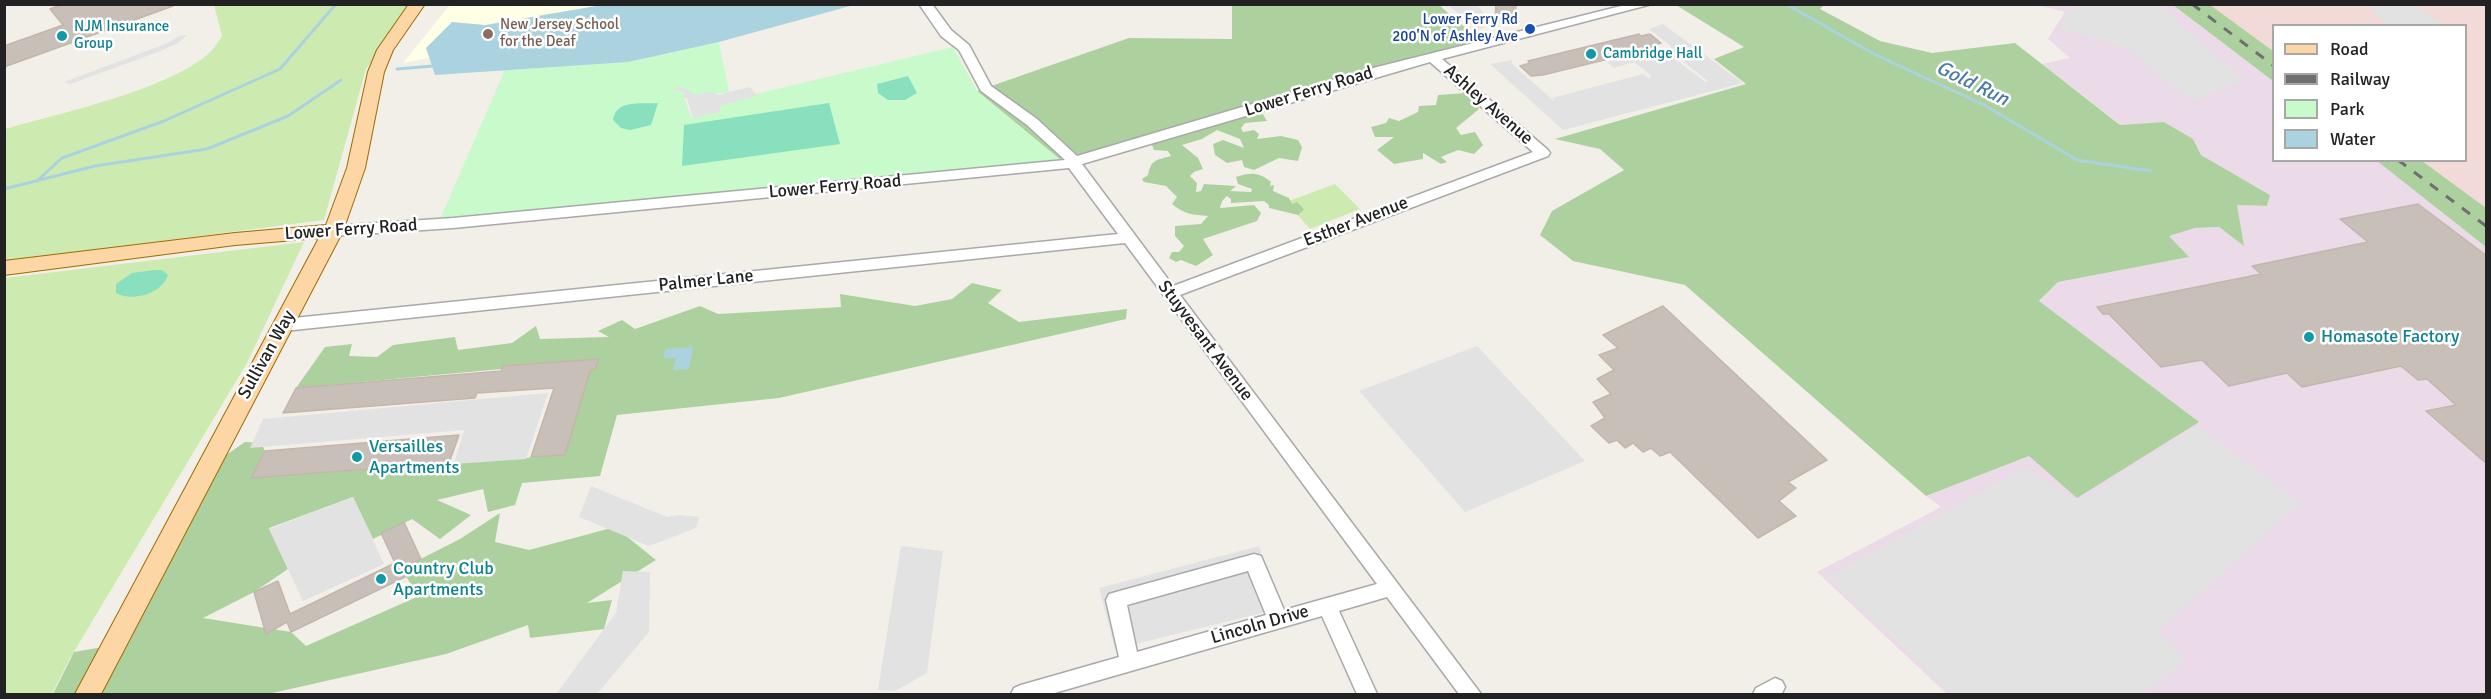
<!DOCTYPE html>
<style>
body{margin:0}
#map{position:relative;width:2491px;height:699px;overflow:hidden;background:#f2efe9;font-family:Signika,sans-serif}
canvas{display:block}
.frame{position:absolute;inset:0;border:6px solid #222;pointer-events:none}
.legend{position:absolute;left:2272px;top:24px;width:195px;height:138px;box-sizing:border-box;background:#fff;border:2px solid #a7a7a7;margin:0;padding:8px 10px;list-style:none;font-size:18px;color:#222}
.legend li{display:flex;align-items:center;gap:12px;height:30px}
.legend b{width:30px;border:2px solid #a7a7a7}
</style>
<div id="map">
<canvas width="2491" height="699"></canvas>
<div class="frame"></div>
<ul class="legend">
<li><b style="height:8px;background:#fcd6a4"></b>Road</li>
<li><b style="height:8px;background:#707070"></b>Railway</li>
<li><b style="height:16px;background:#c8facc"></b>Park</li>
<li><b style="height:16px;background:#aad3df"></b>Water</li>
</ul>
</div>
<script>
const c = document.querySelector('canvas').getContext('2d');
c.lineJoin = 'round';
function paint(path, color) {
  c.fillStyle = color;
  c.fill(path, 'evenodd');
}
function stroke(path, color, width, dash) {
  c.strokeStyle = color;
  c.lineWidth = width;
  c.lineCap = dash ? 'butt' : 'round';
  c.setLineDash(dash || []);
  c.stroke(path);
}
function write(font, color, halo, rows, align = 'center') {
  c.font = font + ' Signika,sans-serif';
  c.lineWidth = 5;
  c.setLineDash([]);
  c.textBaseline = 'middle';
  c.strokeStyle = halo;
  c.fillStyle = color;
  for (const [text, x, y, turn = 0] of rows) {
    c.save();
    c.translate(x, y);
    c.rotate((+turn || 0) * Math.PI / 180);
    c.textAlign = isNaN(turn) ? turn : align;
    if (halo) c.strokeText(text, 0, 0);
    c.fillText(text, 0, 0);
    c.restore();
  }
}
paint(new Path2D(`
 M2200,5H2486V218L2410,161L2466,160V26H2274L2273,59Z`), '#f2dad9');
paint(new Path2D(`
 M2037,5H2173L2273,81L2274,160L2377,161L2486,247V694H1947L1817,572L1941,507L1926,496L2029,456L2198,422L2039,302L2058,282L2188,257L2168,236L2195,228L2219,227L2243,245L2237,205L2267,206L2270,195L2201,155L2193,139L2164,122L2121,125L2042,64L2070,58L2048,39L2065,12Z`), '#ebdbe8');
paint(new Path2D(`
 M450,5H696L403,63Z`), '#ffffe5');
paint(new Path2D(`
 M214,5H412L366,69L324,220L5,261V129C60,113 165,91 208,54C213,50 218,42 222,36Z
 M1335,184L1360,209L1310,229L1286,202Z
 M304,242L247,363L69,660L52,694H5V278Z`), '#cdebb0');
paint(new Path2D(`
 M1232,5H1439L1484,44L1063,162L977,91L1129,38L1232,39Z
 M1676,5H1824L1820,9L1880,41L1932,53L2015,43L2120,125L2164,122L2193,139L2201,155L2270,195L2267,206L2237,205L2244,246L2219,227L2195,228L2169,236L2189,257L2058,282L2039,301L2199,422L2077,498L2029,456L1926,496L1685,285L1573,261L1540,235L1552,211L1624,170L1600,149L1555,139L1746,84L1714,59L1744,47Z
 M2173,5H2210L2273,51V81Z
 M1467,93L1481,103L1478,110L1456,128L1461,135L1475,132L1483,145L1474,154L1458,150L1441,157L1447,162L1441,164L1423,153V159L1394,164L1377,150L1394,137H1375L1371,127L1386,123L1389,118L1399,121L1418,112L1419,106L1436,105L1438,95Z
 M1262,113L1267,121L1245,123L1241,128L1243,132L1254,130L1259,134L1257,139L1281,136L1298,140L1302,147L1298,161L1279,158L1254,170L1244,167L1242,160L1227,163L1215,155L1213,144L1223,140L1244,148L1240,139L1217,130L1202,139L1182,145L1198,158L1203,169L1194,172L1190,176L1197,183L1196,192L1201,191L1204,184L1236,186L1230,191L1251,192L1252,189L1238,184L1236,177C1251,172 1259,172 1271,182L1270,186L1274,185L1273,191L1289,198L1292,204L1297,202L1304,209L1298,215L1269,208V205L1264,201L1231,203V199L1227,196L1222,201L1220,208L1254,205L1261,213L1257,221L1203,239L1213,255L1196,266L1181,260L1176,262L1169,258L1172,252H1179L1184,246L1175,236V226L1201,224L1208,216C1193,215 1184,214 1172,204L1177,197L1166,186L1144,182L1142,179L1148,175C1151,159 1157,160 1171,156L1168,151L1154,150L1150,140Z
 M2377,161H2422L2486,208V247Z
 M972,283L1002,290L988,303L1019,322L1127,309L1126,319L779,398L617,415L600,476L522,483L515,505L488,512L483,489L437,500L471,515L440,539L412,519L373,539L353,497L269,528L288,569L254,592L203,618L291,632L306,646L419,596L401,569L460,539L500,513L495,542L529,550L615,527L656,560L587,603L612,600L604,629L530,638L528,625L446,654L268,694H53L74,652L120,644L223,457L245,442L261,443L265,451L252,478L564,455L590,371L596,368L598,360L296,388L325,347L352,344L349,356L377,357L393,345L455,337L458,350L512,343L536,326L540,339L609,337L598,331L622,320L635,329L700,306L718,314L841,307L840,294L915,306L952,299Z`), '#add19e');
paint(new Path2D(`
 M719,42L729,92L684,98L692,118L716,112L714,104L953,47L977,91L1063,162L440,219L505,70L628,62Z`), '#c8facc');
paint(new Path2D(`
 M908,76L917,93L905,100H888L878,93L877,84Z
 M658,103L651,125L630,130L621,128L613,120C616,99 641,104 658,103Z
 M829,103L840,144L682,166L684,125Z
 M154,270H162L168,275C162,294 132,302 116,293V284L132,273Z`), '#88e0be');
paint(new Path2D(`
 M1448,5H1477L1488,18L1484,28L1477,29Z
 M2077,5H2159L2243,80L2192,101L2128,49L2061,28L2067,13Z
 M2367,5H2414L2444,25H2386Z
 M1663,24L1743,83L1563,130L1490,64L1512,60V64L1555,102L1552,98L1643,74L1649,78L1652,76L1634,62L1614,68L1607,62L1661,48L1705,82L1708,81L1667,49L1671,46L1649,29Z
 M187,35L178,43L158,52L70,84L64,82L168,43L179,36Z
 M680,86L695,95L712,91L717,95L750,87L757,96L719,106L720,112L693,118L687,98L682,97L686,94L676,89L669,91Z
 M1477,346L1585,461L1465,512L1359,391Z
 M548,393L526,459L454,464L464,430L250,448L263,419Z
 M2198,426L2300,503L2158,630L2186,659L2142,694H1952L1828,577L2026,467L2078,501Z
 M591,486L667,517L678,515L699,517L696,528L649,546L579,517Z
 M353,497L384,564L303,601L269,529Z
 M901,546L943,551L927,673L895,691L878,690Z
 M1259,546L1282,608L1115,649L1099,588Z
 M623,571L650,572L649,632L597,694H556L616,613Z`), '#e2e2e2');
paint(new Path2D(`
 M685,4L854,5L719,42L628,62L435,75L426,48L452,22L485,25L596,6Z
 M693,347L689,369L673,370L676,358H663L666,349Z`), '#aad3df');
stroke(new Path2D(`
 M1786,4L1876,55L1986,106L2077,160L2151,171
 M397,69L434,66
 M38,180L62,158L164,121L280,69L336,4
 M4,189L95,166L207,149L288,116L341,80`), '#aad3df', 3);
const building = new Path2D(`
 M63,4H173V6L4,67V46L63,25L50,9Z
 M1496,4H1516L1515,20L1495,19Z
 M1639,34L1641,36L1650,34L1661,43L1651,46L1653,48L1543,75L1531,76L1520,66L1530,63L1528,61Z
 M2418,204L2487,256V464L2426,411L2456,405L2427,379L2418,380L2401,366L2302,387L2287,373L2229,386L2202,360L2161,367L2109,314H2103L2097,307L2261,274L2252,266L2368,242L2340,219Z
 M1663,306L1827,460L1788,482L1796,488L1779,501L1796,516L1758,538L1670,452L1660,456L1651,448L1643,452L1633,443L1625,448L1617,440L1609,443L1591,426L1605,418L1593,402L1611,394L1597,379L1614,370L1599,355L1618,348L1603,335Z
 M598,359L596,368L590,371L565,455L531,457L554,388L477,393L475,398L283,413L296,388L501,371L503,366Z
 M459,435L449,463L251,478L265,451Z
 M404,522L421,559L401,569L405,577L291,632L287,622L266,634L254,592L278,581L290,614L395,563L381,533Z`);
paint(building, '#c7bfb8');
stroke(building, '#c4b6ab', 1.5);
const minor = new Path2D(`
 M919,4H932L951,30L969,45L991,86L1037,119L1077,156L1377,67L1629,4H1652L1442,59L1548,150L1550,153L1548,156L1180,295L1481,694H1459L1387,597L1339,611L1377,694H1357L1322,616L1051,694H1011L1014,688L1021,685L1119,657L1106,600L1109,594L1116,592L1254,554L1261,556L1284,610L1377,584L1125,243L284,331L276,325L284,319L1118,234L1069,168L453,228L333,236L325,231L333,226L453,218L1065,160L1027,125L981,91L959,50L941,36ZM1430,62L1533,152L1173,286L1082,164ZM1248,571L1266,615L1137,652L1127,605Z
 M1775,678L1782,681L1785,687L1782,693L1753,694L1756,688Z`);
const major = new Path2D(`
 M409,4H425L393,50L384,72L365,168L343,231L101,694H75L319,238L235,245L4,275V261L235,233L326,225L347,168L368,72L377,50Z`);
stroke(minor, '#a9a9a9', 3);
stroke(major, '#a06b00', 2);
paint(minor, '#fff');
paint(major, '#fcd6a4');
stroke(new Path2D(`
 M2192,4L2274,66
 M2398,160L2486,226`), '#707070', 3, [10, 10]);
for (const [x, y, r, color] of [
 [1530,29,6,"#1a4fb4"],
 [488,34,6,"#8d6e63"],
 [62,36,6,"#0f9aa8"],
 [1591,54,6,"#0f9aa8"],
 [2309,337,6,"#0f9aa8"],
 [357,457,6,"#0f9aa8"],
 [381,579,6,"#0f9aa8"]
]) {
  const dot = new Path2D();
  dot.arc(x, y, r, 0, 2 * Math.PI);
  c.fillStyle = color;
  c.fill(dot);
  stroke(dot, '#fff', 2);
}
write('15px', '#164399', '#fff', [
 ["Lower Ferry Rd",1518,20],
 ["200'N of Ashley Ave",1518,37]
], 'right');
write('15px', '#785e54', '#fff', [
 ["New Jersey School",500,25],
 ["for the Deaf",500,42]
], 'left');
write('15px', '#0d838f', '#fff', [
 ["NJM Insurance",74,27],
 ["Group",74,44],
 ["Cambridge Hall",1603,54]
], 'left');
write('18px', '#222', '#fff', [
 ["Lower Ferry Road",1309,92,-17],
 ["Ashley Avenue",1488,105,41],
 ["Lower Ferry Road",835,187,-5],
 ["Esther Avenue",1356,222,-21],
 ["Lower Ferry Road",351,230,-4],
 ["Palmer Lane",706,281,-6],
 ["Stuyvesant Avenue",1205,341,53],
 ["Sullivan Way",267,355,-61],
 ["Lincoln Drive",1260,625,-16]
]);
write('18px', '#0d838f', '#fff', [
 ["Homasote Factory",2321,337],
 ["Versailles",369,447],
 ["Apartments",369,468],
 ["Country Club",393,569],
 ["Apartments",393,590]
], 'left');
write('italic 20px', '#4a7aab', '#fff', [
 ["Gold Run",1972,84,26]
]);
</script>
